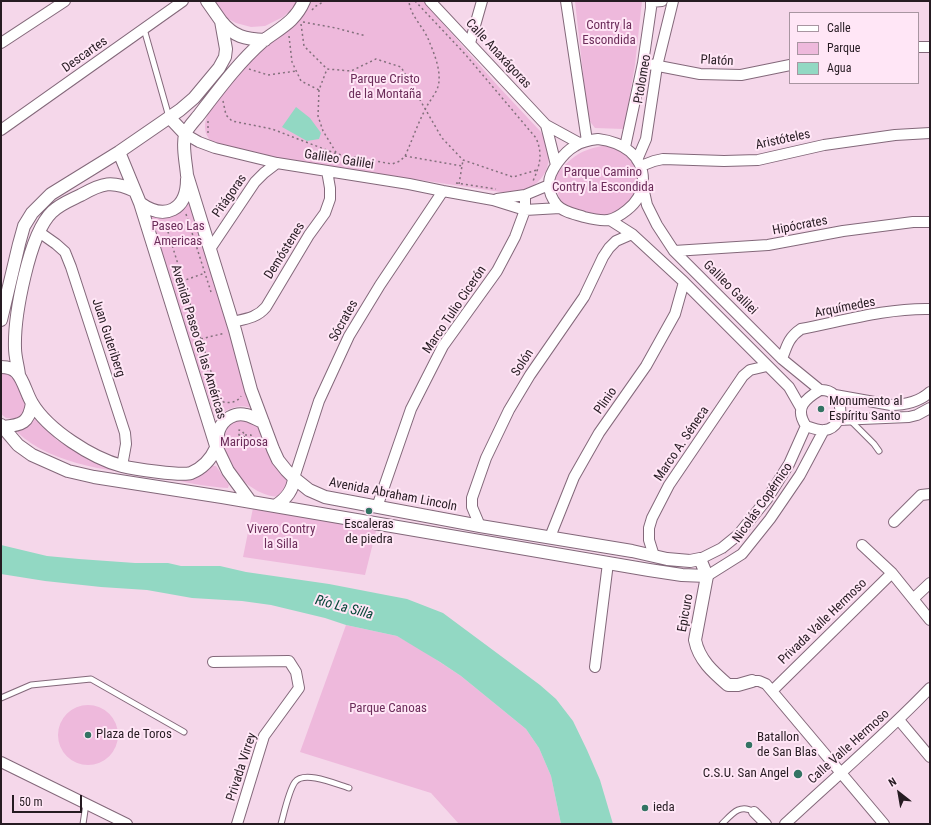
<!DOCTYPE html>
<meta charset="utf-8">
<style>
body{margin:0}
#map{position:relative;width:931px;height:825px;overflow:hidden;background:#f5d7ea;font-family:"Roboto Condensed",sans-serif}
canvas{display:block}
.frame{position:absolute;inset:0;border:2px solid #261b22;pointer-events:none}
.legend{position:absolute;left:789px;top:12px;width:130px;height:72px;box-sizing:border-box;background:#ffe6f6;border:1px solid #a895a1;margin:0;padding:5px 7px;list-style:none;font-size:12px;color:#261b22}
.legend li{display:flex;align-items:center;gap:8px;height:20px}
.legend b{width:20px;border:1px solid #a895a1}
.north{position:absolute;left:879px;top:773px;width:40px;height:40px;-webkit-text-stroke:3px #ffe6f6;paint-order:stroke;rotate:329deg;font-size:11px;font-weight:700;line-height:16px;text-align:center;color:#261b22}
.north::after{content:'';display:block;margin:auto;width:14px;height:18px;background:#261b22;clip-path:polygon(50% 0,100% 100%,50% 72%,0 100%)}
.scale{position:absolute;left:12px;top:795px;width:70px;height:18px;box-sizing:border-box;border:2px solid #261b22;border-top:0;padding-left:5px;font-size:12px;line-height:14px;white-space:nowrap;color:#261b22;-webkit-text-stroke:3px #ffe6f6;paint-order:stroke}
</style>
<div id="map">
<canvas width="931" height="825"></canvas>
<div class="frame"></div>
<ul class="legend">
<li><b style="height:5px;background:#fff"></b>Calle</li>
<li><b style="height:11px;background:#eeb9dc"></b>Parque</li>
<li><b style="height:11px;background:#92d8c3"></b>Agua</li>
</ul>
<div class="north">N</div>
<div class="scale">50 m</div>
</div>
<script>
const c = document.querySelector('canvas').getContext('2d');
c.lineJoin = 'round';
function paint(path, color) {
  c.fillStyle = color;
  c.fill(path, 'evenodd');
}
function stroke(path, color, width, dash) {
  c.strokeStyle = color;
  c.lineWidth = width;
  c.lineCap = dash ? 'butt' : 'round';
  c.setLineDash(dash || []);
  c.stroke(path);
}
function write(font, color, halo, rows, align = 'center') {
  c.font = font + ' "Roboto Condensed",sans-serif';
  c.lineWidth = 4;
  c.setLineDash([]);
  c.textBaseline = 'middle';
  c.strokeStyle = halo;
  c.fillStyle = color;
  for (const [text, x, y, turn = 0] of rows) {
    c.save();
    c.translate(x, y);
    c.rotate((+turn || 0) * Math.PI / 180);
    c.textAlign = isNaN(turn) ? turn : align;
    if (halo) c.strokeText(text, 0, 0);
    c.fillText(text, 0, 0);
    c.restore();
  }
}
paint(new Path2D(`
 M213,1H297L295,6L283,17L265,26L251,27L236,23L225,17Z
 M312,1H423L498,86L541,132C559,160 545,187 514,194L232,152C226,149 216,147 212,142C202,133 204,120 210,110L251,58L301,17Z
 M575,1H642L635,65L624,129L595,128L588,119Z
 M607,145C613,147 620,149 624,152C641,165 641,192 626,207C623,210 614,214 610,215C601,216 572,210 565,205C557,199 556,185 554,176C574,156 578,150 607,145Z
 M190,199L251,408C237,403 227,410 215,417L148,215L163,216Z
 M11,369L26,399L25,410L18,419L6,418L1,414V370Z
 M237,418L258,425L288,477L289,486L283,496C253,502 210,455 225,427C227,423 233,420 237,418Z
 M35,419L57,440L87,458L193,477L212,466H216L229,485L228,488C207,487 185,482 164,478C116,471 54,467 17,432Z
 M253,508L377,527L365,575L243,557Z
 M346,625L397,636L417,647L461,676L526,729L539,748L551,776L561,824H459L431,793L300,752Z
 M58 735a30 30 0 1 1 60 0a30 30 0 1 1-60 0Z`), '#eeb9dc');
paint(new Path2D(`
 M296,107L310,118L321,133L319,139L307,141L282,127Z
 M1,545L47,556L79,559L135,563H168L181,566H220L246,572L329,584L386,595L407,599L443,613L540,685L556,699L573,721L587,750L600,780L613,824H561L551,776L539,748L526,729L461,676L440,662L397,636L346,625L325,618L271,605L242,601L192,598L147,590L101,587L45,581L1,574Z`), '#92d8c3');
const service = new Path2D(`
 M144,29L169,117
 M851,421L874,444L879,451
 M1,698L31,685L91,679L184,732
 M83,824L86,804
 M281,824C284,813 289,790 295,782C304,770 336,784 349,788
 M722,824C732,814 740,803 754,812`);
const minor = new Path2D(`
 M430,1L546,125L579,143
 M566,1L587,141
 M651,2L662,1
 M1,43L65,1
 M470,43L482,1
 M918,47H930
 M643,63L700,74L741,75L790,65
 M546,125L556,165
 M1,130L183,1
 M185,134L199,142L215,148L277,163L409,184L443,191L493,200L525,210L560,208
 M598,139C622,142 644,155 643,182C642,194 636,203 627,210C622,214 615,219 608,220C600,221 592,219 584,217C575,214 563,212 557,205C553,200 549,192 549,185C548,172 564,152 575,146C582,141 590,140 598,139Z
 M625,147L643,63L651,8V1
 M637,160L646,139L657,66L673,1
 M641,166L654,161L663,159L724,161L758,160L824,145L895,135L930,133
 M643,187L647,205L657,225L674,251L782,359L820,390
 M497,199L525,195L549,185
 M610,220L632,234L684,282L789,387L801,408
 M39,232L56,244L65,252L71,267L125,433L126,444L122,466
 M210,249L255,182L264,173L277,163
 M674,251L768,245L843,231L913,222H930
 M232,322C245,319 257,318 266,307L309,235L325,213L330,199V188L327,171
 M782,359C787,345 789,337 801,329C843,321 887,308 930,309
 M820,390C844,388 848,426 825,430C819,431 812,428 806,426C794,408 805,399 820,390Z
 M835,395L891,405C905,405 919,402 930,392
 M838,420L909,417L917,415L930,408
 M294,478L319,401L349,336L380,285L443,191
 M377,507L411,409L443,346L497,271L515,237L525,210V195
 M894,522L921,495L930,494
 M480,526L472,507V498L486,458L509,410L530,375L584,297L603,257L609,248L616,241L632,234
 M550,537L574,477L599,433L646,366L675,314L684,282
 M862,545L892,573L930,620
 M654,556L649,540V528L652,518L669,485L743,376L750,370L767,366
 M700,559L722,548L738,535L767,499L789,464L806,426
 M707,576L742,554L770,519L800,475L824,430
 M913,599L930,583
 M213,662L289,661L296,672L299,688L264,736L237,824
 M595,667L608,563
 M752,681H759L766,684L884,824
 M772,691L892,573
 M899,720L930,757
 M1,762L127,824
 M754,812L766,824
 M785,824C833,779 884,736 930,688`);
const tertiary = new Path2D(`
 M304,1C295,22 280,28 263,41C238,63 219,89 199,115C195,120 186,129 185,135C182,147 186,162 187,175L235,330L251,390L273,449L278,460L286,470L294,478L309,490L325,497L480,526L632,551L667,559L690,561L700,559L707,576L695,640C699,660 713,672 728,685H738L752,681
 M221,21C234,37 245,39 265,40
 M169,117L185,134
 M119,152L140,203L216,446L228,471L250,501
 M140,203C165,221 187,210 187,179
 M1,320L19,244L24,226L32,213L51,194L119,152L180,110L194,98L219,68L225,57L226,49L221,21L207,1
 M1,367C8,367 13,368 17,373C23,379 27,395 32,403C48,430 92,458 122,466C134,469 181,476 191,473C203,468 211,459 216,448C218,442 217,435 219,430C223,419 235,412 246,415C252,416 257,420 263,422
 M19,375C18,366 15,357 15,348C14,316 29,234 52,212C60,204 71,200 81,195C102,183 112,180 135,191
 M1,425L18,445L32,455L68,471L94,477L222,497L649,570L682,575L707,576
 M3,427C22,425 29,423 32,403
 M275,506C286,499 293,491 294,478`);
stroke(service, '#83687a', 7);
stroke(minor, '#83687a', 12);
stroke(tertiary, '#83687a', 14);
stroke(new Path2D(`
 M415,1L465,54L536,138C543,154 540,165 533,181
 M312,10L316,6L325,1
 M303,22L336,28L366,36
 M301,24L304,46L327,69L351,71L376,59L401,67L442,138L463,160L513,177L537,170
 M289,36L292,62L301,81L319,90L327,69
 M249,69L268,75L296,71
 M319,90L318,116L323,131L337,154
 M223,101L226,115L232,121L272,129L337,154L392,164L400,161L405,156C412,141 417,125 425,110C429,100 439,92 439,80C440,68 434,53 429,41C424,27 410,16 409,1
 M208,121V135
 M405,156L462,166
 M316,160L326,150
 M456,183L496,189
 M459,184L463,160
 M186,214L211,292
 M165,222L220,401C228,404 237,403 241,396
 M177,283L205,273
 M201,339L225,333
 M205,375L210,366
 M239,435L248,440V441L244,444L242,440H238L237,437L239,435V430L242,431L245,435L242,440
 M245,435H251V437L248,440`), '#83707c', 1.5, [2, 3]);
stroke(service, '#fff', 5);
stroke(minor, '#fff', 10);
stroke(tertiary, '#fff', 12);
for (const [x, y, r, color] of [
 [821,409,4,"#337363"],
 [369,511,4,"#337363"],
 [88,735,4,"#337363"],
 [749,745,4,"#337363"],
 [798,774,5,"#337363"],
 [645,808,4,"#337363"]
]) {
  const dot = new Path2D();
  dot.arc(x, y, r, 0, 2 * Math.PI);
  c.fillStyle = color;
  c.fill(dot);
  stroke(dot, '#ffe6f6', 1.5);
}
write('13px', '#6c2d5a', '#ffe6f6', [
 ["Contry la",609,26],
 ["Escondida",609,41],
 ["Parque Cristo",385,80],
 ["de la Montaña",385,95],
 ["Parque Camino",603,173],
 ["Contry la Escondida",603,188],
 ["Paseo Las",178,227],
 ["Americas",178,242],
 ["Mariposa",244,443],
 ["Vivero Contry",281,530],
 ["la Silla",281,545],
 ["Parque Canoas",388,709]
]);
write('13px', '#261b22', '#ffe6f6', [
 ["Calle Anaxágoras",498,54,47],
 ["Descartes",85,55,-35],
 ["Platón",717,61,3],
 ["Ptolomeo",643,79,-80],
 ["Aristóteles",783,140,-12],
 ["Galileo Galilei",339,160,9],
 ["Pitágoras",230,196,-55],
 ["Hipócrates",800,226,-11],
 ["Demóstenes",285,251,-58],
 ["Galileo Galilei",730,288,45],
 ["Arquímedes",845,308,-11],
 ["Marco Tulio Cicerón",455,310,-56],
 ["Sócrates",344,321,-61],
 ["Juan Guteriberg",108,338,72],
 ["Avenida Paseo de las Américas",198,342,73],
 ["Solón",523,363,-57],
 ["Plinio",606,401,-55],
 ["Marco A. Séneca",682,444,-56],
 ["Avenida Abraham Lincoln",393,495,11],
 ["Nicolás Copérnico",763,503,-55],
 ["Epicuro",686,613,-80],
 ["Privada Valle Hermoso",823,622,-44],
 ["Calle Valle Hermoso",849,747,-42],
 ["Privada Virrey",242,767,-72]
]);
write('13px', '#261b22', '#ffe6f6', [
 ["Monumento al",829,402],
 ["Espíritu Santo",829,417],
 ["Escaleras",369,525,"center"],
 ["de piedra",369,540,"center"],
 ["Plaza de Toros",96,735],
 ["Batallon",757,738],
 ["de San Blas",757,753],
 ["C.S.U. San Angel",789,774,"right"],
 ["ieda",653,808]
], 'left');
write('italic 14px', '#064638', '#ffe6f6', [
 ["Río La Silla",344,608,15]
]);
</script>
